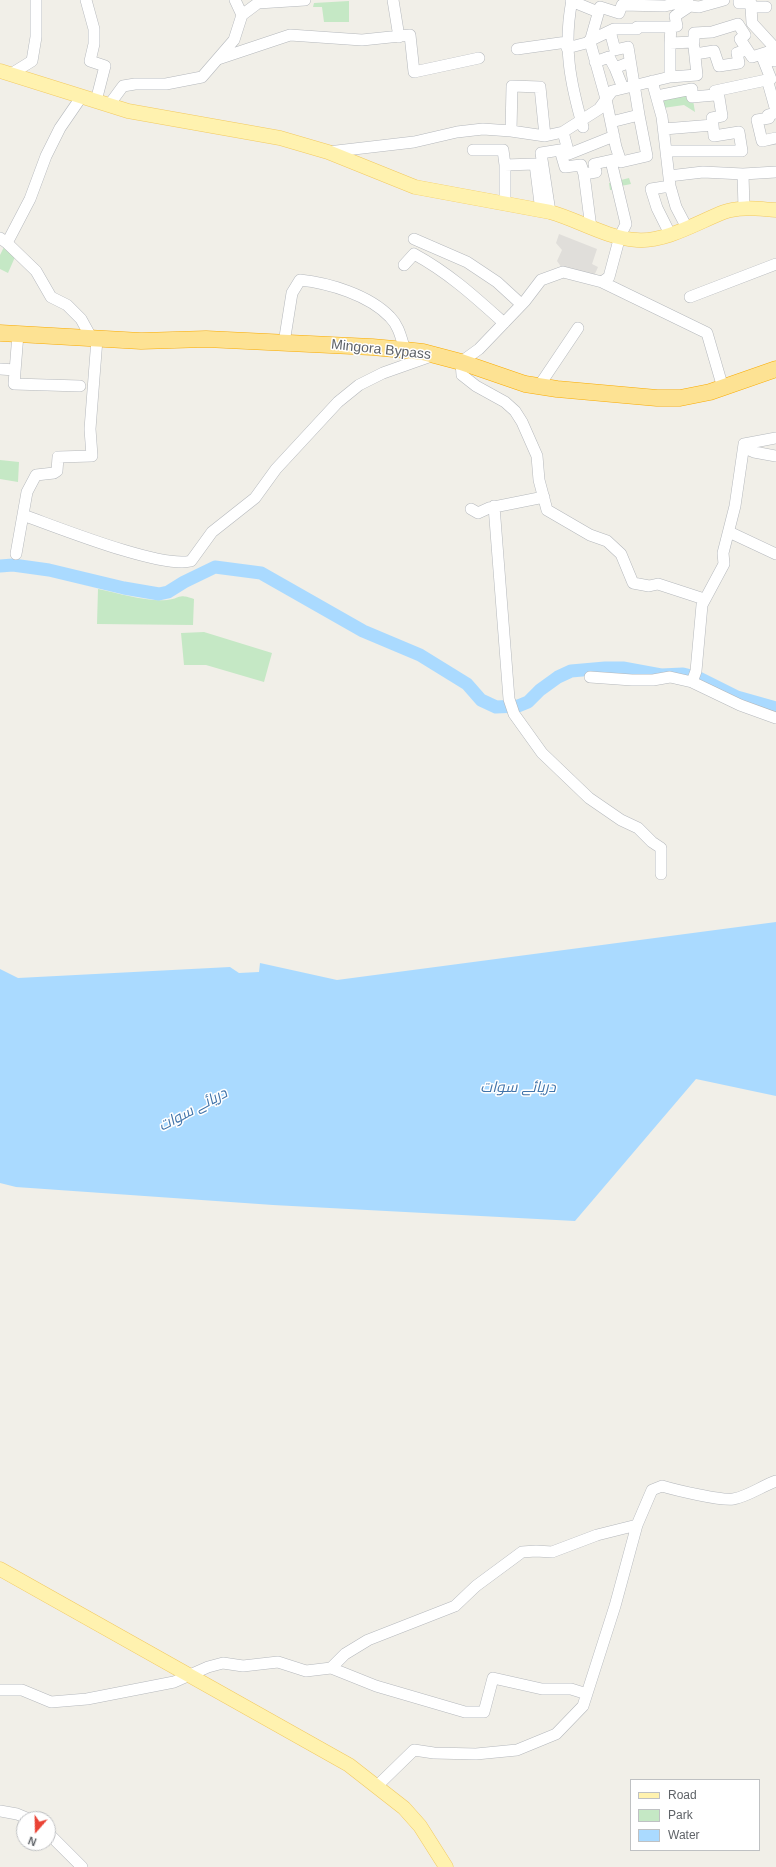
<!DOCTYPE html>
<meta charset="utf-8">
<style>
body{margin:0}
#map{position:relative;width:776px;height:1867px;overflow:hidden;background:#f1efe8;font-family:Arial,sans-serif}
canvas{display:block}
.legend{position:absolute;left:630px;top:1779px;width:130px;height:72px;box-sizing:border-box;background:#fff;border:1px solid #bfc1c3;margin:0;padding:5px 7px;list-style:none;font-size:12px;color:#5f6368}
.legend li{display:flex;align-items:center;gap:8px;height:20px}
.legend b{width:20px;border:1px solid #bfc1c3}
.north{position:absolute;left:16px;top:1811px;width:40px;height:40px;box-sizing:border-box;background:#fff;border:1px solid #bfc1c3;border-radius:50%;rotate:200deg;font-size:11px;font-weight:700;line-height:16px;text-align:center;color:#5f6368}
.north::after{content:'';display:block;margin:auto;width:14px;height:18px;background:#ea4335;clip-path:polygon(50% 0,100% 100%,50% 72%,0 100%)}
</style>
<div id="map">
<canvas width="776" height="1867"></canvas>
<ul class="legend">
<li><b style="height:5px;background:#fff2af"></b>Road</li>
<li><b style="height:11px;background:#c5e8c5"></b>Park</li>
<li><b style="height:11px;background:#aadaff"></b>Water</li>
</ul>
<div class="north">N</div>
</div>
<script>
const c = document.querySelector('canvas').getContext('2d');
c.lineJoin = 'round';
function paint(path, color) {
  c.fillStyle = color;
  c.fill(path, 'evenodd');
}
function stroke(path, color, width, dash) {
  c.strokeStyle = color;
  c.lineWidth = width;
  c.lineCap = dash ? 'butt' : 'round';
  c.setLineDash(dash || []);
  c.stroke(path);
}
function write(font, color, halo, rows, align = 'center') {
  c.font = font + ' Arial,Cairo,sans-serif';
  c.lineWidth = 3;
  c.setLineDash([]);
  c.textBaseline = 'middle';
  c.strokeStyle = halo;
  c.fillStyle = color;
  for (const [text, x, y, turn = 0] of rows) {
    c.save();
    c.translate(x, y);
    c.rotate((+turn || 0) * Math.PI / 180);
    c.textAlign = isNaN(turn) ? turn : align;
    if (halo) c.strokeText(text, 0, 0);
    c.fillText(text, 0, 0);
    c.restore();
  }
}
paint(new Path2D(`
 M559,234L597,249L592,264L598,267L594,276L562,268L557,261L562,250L556,243Z`), '#e0deda');
paint(new Path2D(`
 M349,1V22H324L322,7H313L314,3Z
 M689,93L693,100L695,112L684,105L663,108L660,99Z
 M629,178L631,184L616,187V189L610,190L609,183Z
 M4,247L15,257L8,273L0,269V255Z
 M0,460L19,462L18,482L0,479Z
 M98,589C118,593 147,602 167,600C181,599 176,593 194,599L193,625L97,624Z
 M204,632L272,653L264,682L206,665H184L181,633Z`), '#c5e8c5');
paint(new Path2D(`
 M776,922V1096L696,1079L575,1221L273,1205L16,1187L0,1183V969L18,978L230,967L239,973L259,972L260,963L337,980Z`), '#aadaff');
stroke(new Path2D(`
 M0,566L13,565L49,570L124,588L159,594L168,592L184,582L215,567L261,573L363,631L420,655L467,684L481,700L496,707L518,706L528,702L540,690L558,677L571,671L605,668H623L661,675L683,674L699,678L737,697L776,708`), '#aadaff', 13);
const minor = new Path2D(`
 M86,0L94,29V44L90,61L105,66L96,101
 M235,0L242,15
 M393,0L399,37
 M572,0C563,46 570,82 583,127
 M687,0L690,6L675,16L677,26L671,27L670,43L694,42V33L712,32L738,24L745,35L740,39L752,57L771,51L774,61H776
 M739,0V3H751V7
 M571,1L598,12
 M690,6L699,7L724,0
 M766,7H751L752,23L775,48L771,51
 M610,31L615,50L628,47L639,115L611,122
 M589,41L614,29H637V27H671
 M590,42L600,7L619,13L622,5L665,6L687,1
 M567,48L590,42L606,99L616,147L621,162L647,156L639,115
 M517,49L567,42
 M695,54L714,51L719,66L739,63L737,53L746,50
 M218,59L290,35L362,40L410,35L414,72L479,58
 M595,62L609,57L615,68L630,62
 M615,68L623,88
 M11,74L32,61L36,37V0
 M670,77L697,75L694,47
 M767,79L776,111
 M652,81L662,117L670,186L676,207L687,228
 M657,96L692,89V97L715,95V91L771,79L761,54
 M109,105L123,86L135,84H166L202,77L234,40L242,15L258,3L305,0
 M775,111V113L768,115L769,118L757,120L762,141L776,138
 M713,125L712,118L722,116L718,91
 M664,129L713,125L714,136L739,132L742,151H666
 M563,132L569,154L614,136
 M545,136L563,132L599,109L612,91L670,77V43
 M473,150H503L505,165V204
 M328,152L414,142L457,132L483,129L511,131L545,136L540,87L512,86L511,131
 M611,161L626,224L620,236L609,277L602,282L563,272L541,280L525,301L479,349L461,362L462,375L476,386L505,402L515,411L522,422L537,456L539,480L547,510L590,535L607,541L621,554L633,583L649,586L658,584L704,599
 M505,165L535,164L541,211
 M584,174L591,228
 M743,174L776,172
 M669,176L703,172L743,174L744,208
 M550,212L541,153L560,150L565,167L581,165L584,174L596,172L594,164L617,159
 M670,234L657,208L651,189L670,186
 M0,238L7,243L36,271L51,297L67,305L81,319L92,339
 M414,239L467,262L497,282L521,304
 M7,243L30,199L46,156L60,128L82,96
 M404,265L414,254C449,273 475,297 504,323
 M602,282L707,333L723,388
 M690,297L776,264
 M18,334L14,384L80,386
 M284,343L292,293L300,280C329,283 369,295 390,317C399,326 401,338 405,350
 M0,369L15,370
 M539,386L578,328
 M745,448L754,452L776,456
 M494,506L509,699L514,714L542,753L589,798L621,820L638,828L652,842L661,848V874
 M471,509L478,513L489,508L544,497
 M23,515C57,527 161,569 191,561L212,532L255,498L276,469L338,402L359,385L383,373L434,355
 M729,532L776,554
 M16,554L27,492L36,475L54,473L57,471L58,457L92,456L90,429L97,339
 M590,677L632,680H653L670,677L692,682L740,705L776,718
 M692,682L696,671L702,605L724,564L723,553L735,506L744,444L776,438
 M331,1668L345,1654L368,1640L455,1606L476,1586L522,1552L536,1551L552,1552L597,1535L637,1525
 M0,1690H22L51,1702L87,1699L174,1682L208,1667L223,1663L243,1666L278,1662L306,1671L331,1668L376,1686L465,1712H484L493,1678L542,1689H571L587,1694
 M377,1786L414,1750L434,1753L476,1754L517,1750L556,1734L583,1706L615,1606L637,1525L652,1490L662,1486C675,1490 722,1501 733,1499C747,1497 762,1486 776,1481
 M0,1811L17,1814L29,1819
 M48,1833L82,1867`);
const major = new Path2D(`
 M0,71L128,111L280,138L328,152L415,187L550,212C579,220 606,238 637,240C666,242 698,222 724,212C740,206 759,209 776,210
 M0,1569L349,1765L404,1808L420,1826L446,1867`);
const highway = new Path2D(`
 M0,333L141,341L206,339L372,347L405,350L423,352L461,362L525,384L557,389L657,398H680L710,392L776,369`);
stroke(minor, '#b5b8bc', 12);
stroke(major, '#f2c960', 15);
stroke(highway, '#f9ab00', 17);
stroke(minor, '#fff', 11);
stroke(major, '#fff2af', 14);
stroke(highway, '#fde293', 16);
write('14px', '#5f6368', '#fff', [
 ["Mingora Bypass",381,350,6]
]);
write('italic 15px', '#4174aa', '#fff', [
 ["دریائے سوات",518,1088],
 ["دریائے سوات",193,1110,-28]
]);
</script>
